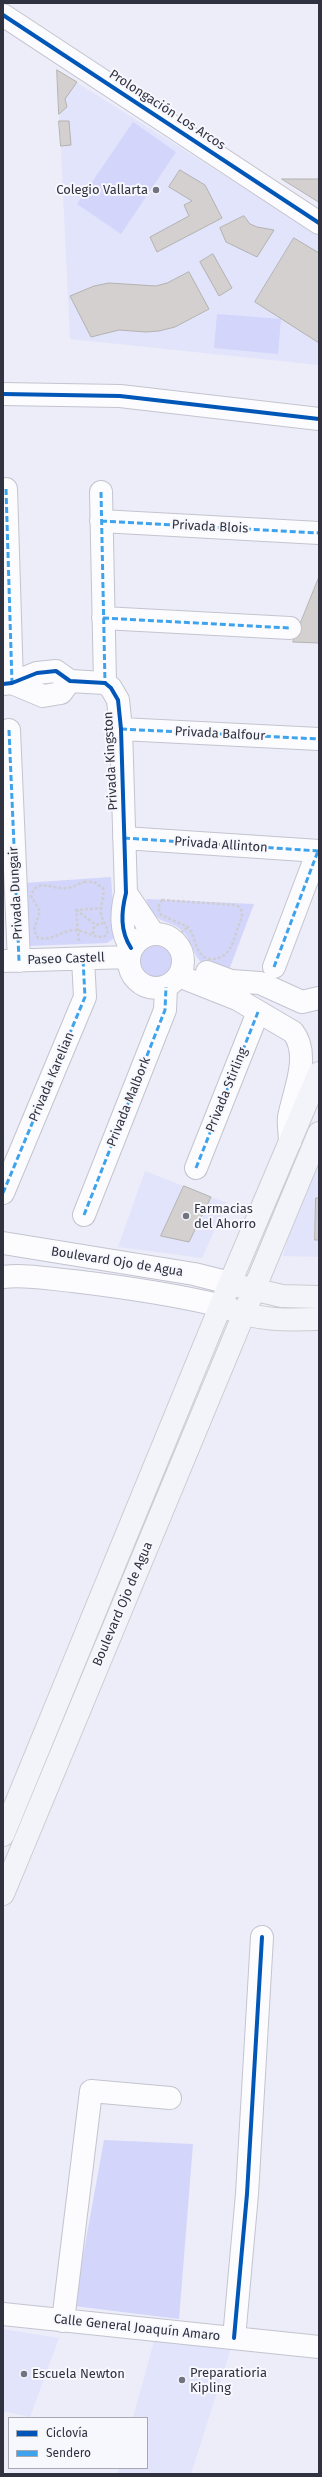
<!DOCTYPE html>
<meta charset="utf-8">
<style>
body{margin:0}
#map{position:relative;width:322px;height:2477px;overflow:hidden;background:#ecedf8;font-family:"Fira Sans",sans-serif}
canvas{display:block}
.frame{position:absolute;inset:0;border:4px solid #31323f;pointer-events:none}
.legend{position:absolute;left:8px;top:2417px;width:140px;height:52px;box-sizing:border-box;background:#f7f7fe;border:1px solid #a8a8b2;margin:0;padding:5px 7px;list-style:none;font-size:12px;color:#31323f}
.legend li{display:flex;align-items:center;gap:8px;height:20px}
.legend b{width:20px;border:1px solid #a8a8b2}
</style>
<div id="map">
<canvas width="322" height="2477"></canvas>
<div class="frame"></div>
<ul class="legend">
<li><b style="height:5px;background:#0057b8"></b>Ciclovía</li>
<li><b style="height:5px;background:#3ea3ec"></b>Sendero</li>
</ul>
</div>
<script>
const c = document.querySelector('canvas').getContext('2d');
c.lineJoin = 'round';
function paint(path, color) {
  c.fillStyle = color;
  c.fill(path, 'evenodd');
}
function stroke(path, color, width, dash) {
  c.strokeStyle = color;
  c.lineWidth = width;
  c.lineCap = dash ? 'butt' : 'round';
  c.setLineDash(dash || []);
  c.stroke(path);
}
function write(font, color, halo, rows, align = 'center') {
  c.font = font + ' "Fira Sans",sans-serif';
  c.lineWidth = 4;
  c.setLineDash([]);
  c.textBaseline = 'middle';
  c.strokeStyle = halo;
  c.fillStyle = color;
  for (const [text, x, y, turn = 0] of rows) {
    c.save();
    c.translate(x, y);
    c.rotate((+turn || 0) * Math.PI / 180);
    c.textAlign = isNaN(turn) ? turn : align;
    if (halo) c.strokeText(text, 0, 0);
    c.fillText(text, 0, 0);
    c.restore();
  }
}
paint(new Path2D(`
 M57,70L319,235V365L70,339Z
 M319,1152V1257L283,1256L299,1198Z
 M145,1171L227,1203L202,1258L118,1247Z
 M3,2329L59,2338L30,2417L3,2411Z
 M156,2334L233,2342L191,2474H117L119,2468H147V2418H133Z`), '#e2e4fb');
paint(new Path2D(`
 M133,122L176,152L121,234L77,204Z
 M217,314L281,319L278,354L214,348Z
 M111,877L115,933L113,939L107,943L27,946L24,883Z
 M146,899L254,904L229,970C220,968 210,968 202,963C194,957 192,942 185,934C170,916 156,929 146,899Z
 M136 960a20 20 0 1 1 40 0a20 20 0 1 1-40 0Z
 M104,2140L193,2144L179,2319L74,2306Z`), '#d3d5fb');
const building = new Path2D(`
 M57,70L77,82L65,99L67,107L59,114Z
 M59,121H69L71,145L61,146Z
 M180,170L205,185L222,218L157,252L150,237L189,216L184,205L192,201L169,187Z
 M282,179H319V202Z
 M244,216L250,224L257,227L274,230L257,257L226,242L220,228Z
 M294,238L319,253V343L255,302Z
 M213,254L232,288L219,296L200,262Z
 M189,272L209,309L175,327L159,331L146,332L119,330L91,337L70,296L94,286L109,283L156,286L167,283Z
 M319,577V643L293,642Z
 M184,1186L211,1197L189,1242L161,1236Z
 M316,1198H319V1240H315Z`);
paint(building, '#d3d0cf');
stroke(building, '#b4b2b1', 1);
const minor = new Path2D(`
 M3,15L319,223
 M3,394L120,396L319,419
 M6,489L12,683
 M101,492L105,683
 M101,521L319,533
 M103,618L290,628
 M12,683L43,696L61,693L70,681
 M3,684L12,683L37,673L56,671L70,681L105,683L111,688L118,700L121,729L126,893C121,913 120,931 131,948
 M121,729L319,739
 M9,730L19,961
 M124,838L319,851
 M126,893L153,933
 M129 961a27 27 0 1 1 54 0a27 27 0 1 1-54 0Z
 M3,961L128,957
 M274,967L318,851
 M207,972L231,981L260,983L302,1002L319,998
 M179,976L237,999L293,1032C311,1055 294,1091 289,1117C288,1125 290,1134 290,1142
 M196,1168L258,1012
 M3,1193L85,997L83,959
 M84,1215L165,1010L166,987
 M3,1243L194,1274L230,1283
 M3,1277C26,1274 50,1279 73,1281C123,1287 173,1294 222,1306
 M3,2314L319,2347
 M63,2321L91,2091L170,2098
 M234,2338L247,2194L262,1937`);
const major = new Path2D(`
 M239,1286L282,1296L319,1297
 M230,1309C259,1321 288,1320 319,1319
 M3,1835L230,1283L319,1073
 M3,1894L319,1133`);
stroke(minor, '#c3c4cf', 24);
stroke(major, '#cbccd2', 24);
stroke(new Path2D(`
 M84,882H94L103,888C105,897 100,904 101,913C102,922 109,926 107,935C98,941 85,930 74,930C61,931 52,941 38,938L34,930L40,911L31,896C37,877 53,890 66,888C72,888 78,884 84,882Z
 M162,900L236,905C247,912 240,920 237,930C233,943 229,960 210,959C195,957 196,936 188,927L161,915L158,907Z
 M76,910L96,925
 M93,934V929L96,925L103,923
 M173,939L188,927
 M79,941L76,910L102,908`), '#ceced2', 2.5, [3, 2]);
stroke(minor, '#fcfcfe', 22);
stroke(major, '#f3f4f9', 22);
stroke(new Path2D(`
 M6,489L12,683
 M101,492L105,683
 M101,521L319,533
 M103,618L290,628
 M121,729L319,739
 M9,730L19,961
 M124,838L319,851
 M274,967L318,851
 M196,1168L258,1012
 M3,1193L85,997L83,959
 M84,1215L165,1010L166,987`), '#3ea3ec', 3, [6, 3]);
stroke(new Path2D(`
 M3,15L319,223
 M3,394L120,396L319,419
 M3,684L12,683L37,673L56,671L70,681L105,683L111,688L118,700L121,729L126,893C121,913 120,931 131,948
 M234,2338L247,2194L262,1937`), '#0057b8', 4);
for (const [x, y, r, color] of [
 [156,190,4,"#727380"],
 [186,1216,4,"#727380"],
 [24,2374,4,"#727380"],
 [182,2380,4,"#727380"]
]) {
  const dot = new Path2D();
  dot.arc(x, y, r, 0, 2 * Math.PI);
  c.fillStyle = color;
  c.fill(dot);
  stroke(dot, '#f7f7fe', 1.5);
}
write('13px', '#31323f', '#f7f7fe', [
 ["Prolongación Los Arcos",167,110,33],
 ["Privada Blois",210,527,3],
 ["Privada Balfour",220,734,3],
 ["Privada Kingston",111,761,-93],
 ["Privada Allinton",221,845,4],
 ["Privada Dungair",16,893,-93],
 ["Paseo Castell",66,959,-2],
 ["Privada Karelian",52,1077,-67],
 ["Privada Stirling",227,1090,-68],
 ["Privada Malbork",129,1102,-68],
 ["Boulevard Ojo de Agua",117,1262,9],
 ["Boulevard Ojo de Agua",123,1604,-67],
 ["Calle General Joaquín Amaro",137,2328,6]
]);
write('13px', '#31323f', '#f7f7fe', [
 ["Colegio Vallarta",148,190,"right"],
 ["Farmacias",194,1209],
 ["del Ahorro",194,1224],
 ["Preparatioria",190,2373],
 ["Kipling",190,2388],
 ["Escuela Newton",32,2374]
], 'left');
</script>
